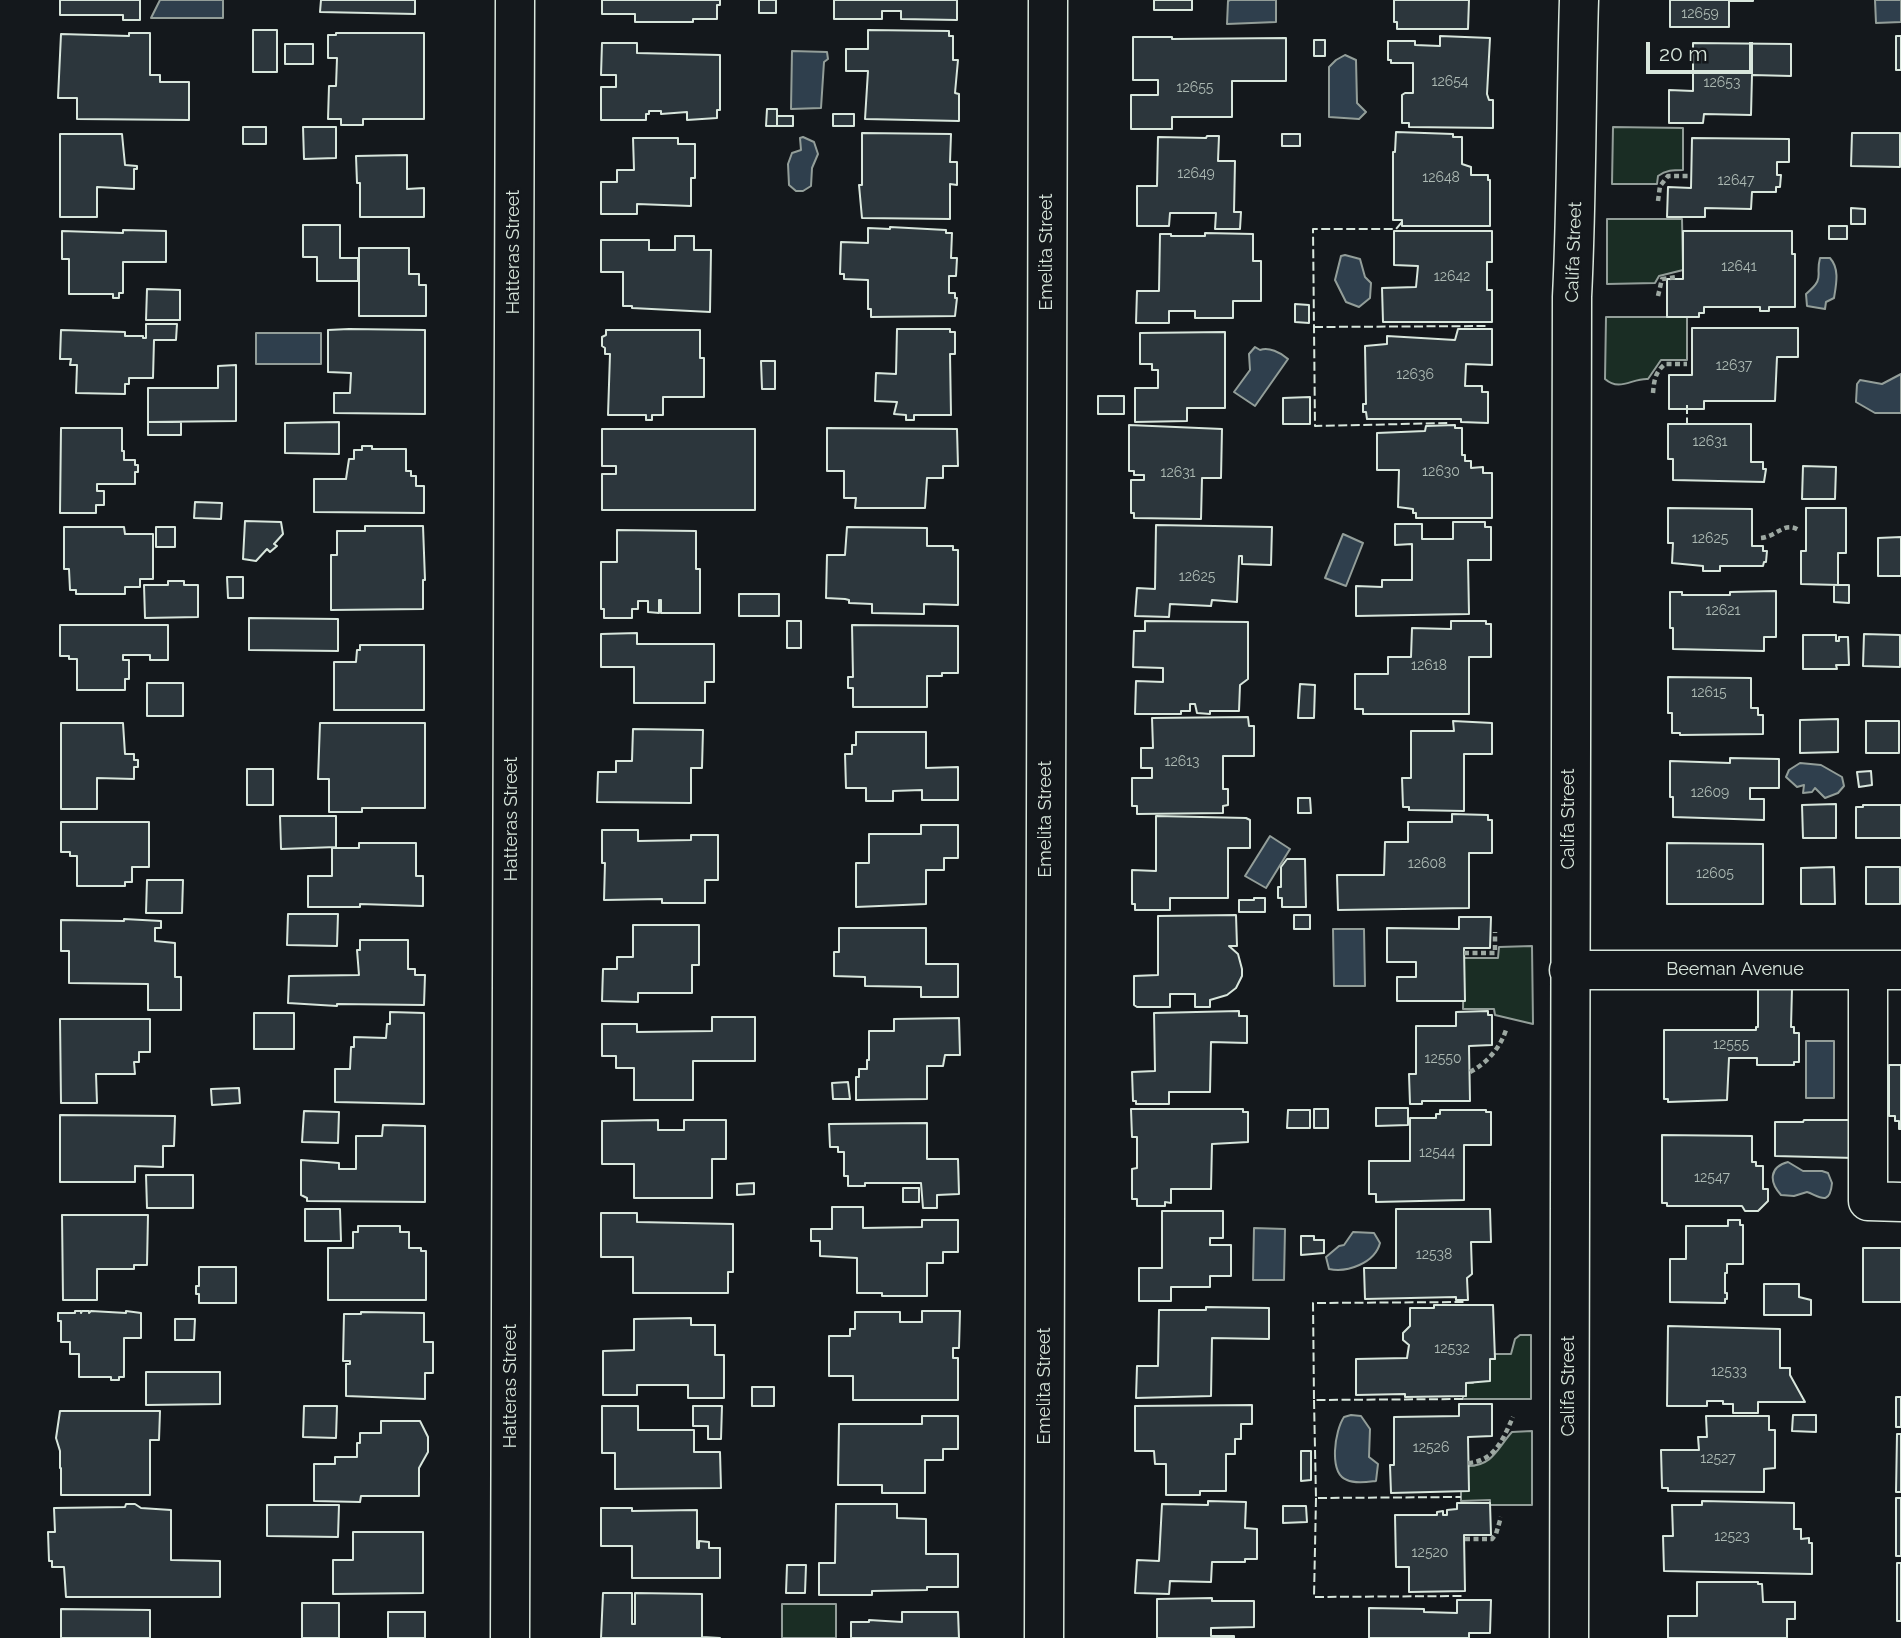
<!DOCTYPE html>
<style>
body{margin:0}
#map{position:relative;width:1901px;height:1638px;overflow:hidden;background:#14181c;font-family:Raleway,sans-serif}
canvas{display:block}
.scale{position:absolute;left:1646px;top:42px;width:107px;height:32px;box-sizing:border-box;border:4px solid #d8e6dc;border-top:0;padding-left:9px;font-size:21px;line-height:24px;white-space:nowrap;color:#d8e6dc;-webkit-text-stroke:5px #14181c;paint-order:stroke}
</style>
<div id="map">
<canvas width="1901" height="1638"></canvas>
<div class="scale">20 m</div>
</div>
<script>
const c = document.querySelector('canvas').getContext('2d');
c.lineJoin = 'round';
function paint(path, color) {
  c.fillStyle = color;
  c.fill(path, 'evenodd');
}
function stroke(path, color, width, dash) {
  c.strokeStyle = color;
  c.lineWidth = width;
  c.lineCap = dash ? 'butt' : 'round';
  c.setLineDash(dash || []);
  c.stroke(path);
}
function write(font, color, halo, rows, align = 'center') {
  c.font = font + ' Raleway,sans-serif';
  c.lineWidth = 5;
  c.setLineDash([]);
  c.textBaseline = 'middle';
  c.strokeStyle = halo;
  c.fillStyle = color;
  for (const [text, x, y, turn = 0] of rows) {
    c.save();
    c.translate(x, y);
    c.rotate((+turn || 0) * Math.PI / 180);
    c.textAlign = isNaN(turn) ? turn : align;
    if (halo) c.strokeText(text, 0, 0);
    c.fillText(text, 0, 0);
    c.restore();
  }
}
const green = new Path2D(`
 M1613,127L1683,128V170C1673,170 1666,170 1658,176L1657,184H1612Z
 M1607,219H1682L1683,270L1659,276L1655,283L1607,284Z
 M1606,317H1687V360H1661L1648,379C1632,378 1620,392 1605,379Z
 M1532,946L1533,1024L1495,1015L1494,1009H1463L1464,958H1498L1499,947Z
 M1520,1335H1531V1399H1463V1396H1466V1383H1473L1490,1359H1495V1354H1511L1515,1339Z
 M1532,1431V1505H1490V1500L1461,1501V1491L1468,1466C1493,1466 1498,1447 1512,1432Z
 M782,1604H836V1638H782Z`);
paint(green, '#1a2d24');
stroke(green, '#939e99', 2);
const water = new Path2D(`
 M160,0H223V18H151Z
 M1230,0H1276V22L1227,24L1228,1Z
 M1875,0H1901V22L1876,23Z
 M792,51L827,52L828,59L824,62L821,108L791,109Z
 M1345,55L1356,60L1357,103L1366,112L1359,119L1329,117V67L1336,60Z
 M803,137L814,142L818,154L812,168L811,186L803,191H796L789,185L788,164L792,153L801,150L800,138Z
 M1345,255L1360,259L1365,277L1371,283L1370,298L1359,307L1346,302L1335,280L1341,256Z
 M1820,258H1830C1840,269 1836,285 1834,298L1826,302L1825,309L1807,306L1806,294C1826,277 1815,277 1820,258Z
 M256,333H321V364H256Z
 M1255,347L1260,350C1269,347 1280,352 1288,359L1255,406L1234,392L1250,370L1249,354Z
 M1901,374V413H1875L1856,402L1857,384L1860,380L1882,384Z
 M1343,534L1363,543L1346,586L1325,578Z
 M1800,763L1821,765L1842,777L1844,786L1838,793L1825,798L1815,788L1812,792L1803,793L1804,785L1797,787L1786,777L1789,770Z
 M1270,836L1290,849L1266,888L1245,876Z
 M1333,929H1364L1365,986H1334Z
 M1806,1041H1834V1098H1806Z
 M1788,1162L1803,1171H1822L1828,1173L1832,1183C1830,1207 1819,1196 1807,1192L1794,1196L1781,1195C1769,1182 1769,1167 1788,1162Z
 M1254,1228L1285,1229L1284,1280H1253Z
 M1353,1232L1374,1233L1380,1243C1375,1263 1347,1273 1329,1269L1326,1257L1339,1246L1344,1245Z
 M1351,1415L1361,1416L1370,1429L1369,1457L1378,1464L1376,1481C1367,1482 1355,1484 1347,1480C1328,1473 1335,1430 1344,1417Z`);
paint(water, '#2f3f4d');
stroke(water, '#939e99', 2);
const building = new Path2D(`
 M60,0H140V20H123V15H60Z
 M321,0H415V14L320,12Z
 M602,0H720V5H717V19H693V22H635V14H602Z
 M759,0H776V13H759Z
 M834,0H957V20L901,19V11H882V19H834Z
 M1154,0H1192V10H1154Z
 M1394,0H1469L1468,29H1397V22H1394Z
 M1670,0H1753V1H1729V27H1670Z
 M253,30H277V72H253Z
 M868,30L949,31V36H953V60H958L955,93L959,94V121L865,119L868,71H846V49H868Z
 M129,33H150V75H160V82H189V120L77,119V98H58L61,34L129,36Z
 M336,33H424V119H363V125H341V119H328L329,86H336L337,58H328V35H336Z
 M1440,36L1490,38L1487,94L1489,100H1493V128L1409,127V123H1402V95L1405,93H1413V63H1391V60H1388V41H1415V45L1440,46Z
 M1896,36H1901V70H1896Z
 M1133,37H1172V39L1286,38V81H1232V117H1172V129H1131V95H1158V80H1133Z
 M1314,40H1325V56H1314Z
 M602,43H637V53L720,55V110H717V118L687,120V112L661,114V111H649V114H646V120H601V87H616V75H601Z
 M1693,43L1791,44V76L1752,75L1751,115L1704,114L1703,123H1669V90L1693,91Z
 M285,44H313V64H285Z
 M767,109H777V126H766Z
 M833,114H854V126H833Z
 M777,116H793V126H777Z
 M243,127H266V144H243Z
 M303,127H336V158L304,159Z
 M1396,132L1453,134V137H1462V164L1471,167V175H1488V180H1490V226H1402V220H1393V152H1395Z
 M862,133L951,134L950,162H957V185L950,184V219L862,218L859,185H862Z
 M1852,133H1900V167L1851,166Z
 M60,134H122L125,165L137,166V169H134V189L97,187V217H60Z
 M1282,134H1300V146H1282Z
 M1207,136H1219L1218,161H1235L1234,212H1241L1240,229H1215L1216,213H1170L1169,226H1137V186H1157L1158,137L1206,138Z
 M633,138H678V144H695V178H691V206L637,204V214H601V182H617V170H634Z
 M1692,138L1789,139V162H1777V175H1781L1780,187H1776V192H1752L1751,209L1705,208V217H1667L1668,187L1691,188Z
 M407,155V189L424,188V217H360V183H357L356,156Z
 M1851,208L1865,209V224H1851Z
 M303,225H340V258H358V281H317V257H303Z
 M1829,226H1847V239H1829Z
 M890,227L946,230V233H952L951,258H957L956,276H949V293H955V298H957L955,316L871,317V309H868V280L844,279V274H840L841,242L868,243V228L890,229Z
 M123,230L166,231V262H123V293H119V298H113V294H69V259H62V231L123,233Z
 M1394,231H1492V262H1487V290H1492V322H1383L1382,288L1416,287L1418,266L1394,265Z
 M1683,231H1792V254H1795V307H1769V311H1760V307H1704V313H1699V317H1667V279H1683Z
 M1205,233L1253,234V261H1261V301H1233V318H1195V311H1169V323H1136L1137,291H1159L1160,234H1171V236H1205Z
 M675,236H694V250H711L710,312L632,308V306H623V272H601V240H649V250H675Z
 M359,248H409V274H419V285H426V316H359Z
 M147,289L180,290V320H146Z
 M1295,304L1309,305V323L1295,322Z
 M146,324H177L176,340H154L153,378H129V384H125V394L76,393L77,365H70L71,359H60L61,330L125,332V336H143V338H146Z
 M1692,328H1798V357H1777L1775,401H1704V409H1669V375H1692Z
 M349,329L425,330V414L334,413V393H350L351,373L328,372V330Z
 M897,329H950V332H955V354H950L951,415H914V420H906V415L894,414L897,402L875,401L876,373L896,374Z
 M1458,329H1492V365L1466,364L1465,386H1482V392H1488V423L1461,422V419H1367L1366,412H1363V404H1366L1365,346L1387,344V336L1455,340Z
 M606,330H700V358H704V397H663V415H652V420H646V415H608L610,354H605V348L602,346V337L606,335Z
 M1225,332V408H1187V421L1135,422V388H1158V370H1152V364H1140V333Z
 M761,361H775V389H762Z
 M236,365V421L148,422V388H218V366Z
 M1098,396H1124V414H1098Z
 M1310,397V424H1283V398Z
 M148,422H181V435H148Z
 M339,422V454L285,453V423Z
 M1668,424H1751V462H1763V469H1766L1764,482L1673,480V459H1668Z
 M1129,425L1222,429L1221,478H1202L1201,519L1134,518V513H1131V480H1144V475H1134V471H1129Z
 M1455,425V428H1462V455H1465V461H1471V468L1483,467V473H1492V518H1416V513H1413V509L1398,507L1399,470H1377V433L1425,431L1426,426Z
 M61,428H122V451H124V460H135V465H138V472H135V484H97V491H104V505H96V513H60Z
 M827,428L957,429L958,466H943V478H927L925,508H855L856,498H844V471H827Z
 M602,429H755V510H602V474H616V466H602Z
 M362,446H372V449H406V471H411V476H416V486H424V513L314,512V479H346L349,459H354V450H362Z
 M1803,466L1836,467L1835,499H1802Z
 M195,502L222,503L221,519L194,518Z
 M1668,508L1752,509V546H1763V551H1767L1766,562H1764L1763,566H1720V571H1703V566L1672,563L1673,543H1668Z
 M1806,508H1846V553H1838V585L1801,584V551H1806Z
 M245,521L281,522L283,534L274,544L277,546L270,552L267,549L256,561L243,559Z
 M1453,522H1485V527H1491V560H1468L1469,614L1356,616V586L1382,587V580H1412V544L1395,545V524H1422V539H1453Z
 M1156,525L1272,527L1271,565L1242,564V556H1239L1237,602L1212,600L1211,606L1170,604L1169,617L1135,616L1137,588L1155,589Z
 M365,526H423L425,580H423V609L331,610V555H337V531H365Z
 M64,527H124L125,534H153V579H140V587H125V594H76V590H70L69,569H64Z
 M156,527H175V547H156Z
 M847,527L927,528V546H953V550H958V605L924,604V614L872,613V604L849,603V600L845,599L826,598L827,555H845Z
 M617,530L696,531V569H700V613H661V600H659V613L648,612V601H638V609H632V618H604V609H601V562H617Z
 M1901,537V576H1878V538Z
 M227,577H243V598H228Z
 M168,581H184V585H198V617L145,618L144,585H168Z
 M1834,585H1849V603L1834,602Z
 M1775,591H1776V637H1764V651L1673,649V628H1670V592H1682V595H1730V592Z
 M739,594H779V616H739Z
 M249,618L338,619V651L249,650Z
 M787,621H801V648H787Z
 M1145,621L1248,622V679L1240,685L1239,711H1210V714L1197,713L1195,704H1190V711H1181V714H1135L1136,681L1163,682V668L1133,667L1134,631H1145Z
 M1451,621H1486V624H1491V657H1469V714H1363V709H1355V674H1388V657H1411L1412,628L1451,629Z
 M60,625H168V660H150V655H123V660H129V679H125V690H77V659H69V656H60Z
 M852,625L958,626V673H942V676H927V707H853V688H848V677H853Z
 M637,633V644H714V682H705V703H634V667H601V634Z
 M1864,634L1900,635V667L1863,666Z
 M1803,635H1836V641H1839V637H1848L1849,665H1836L1837,669H1803Z
 M360,645H424V710H334V662H356L357,650H360Z
 M1668,677L1751,678V708H1758V715H1763V734L1680,735V733H1672V713H1668Z
 M147,683H183V716H147Z
 M1300,684L1315,685L1314,718H1298Z
 M1248,717L1249,726H1254V756H1223V789H1228V805L1223,806V813L1137,814V806H1132V778H1152V768H1141V748H1153L1152,718Z
 M1838,719V752L1800,753V720Z
 M1453,721L1492,723V754H1464V811L1409,810V807H1403L1402,778H1411V731H1454Z
 M1866,721H1899V753H1866Z
 M61,723H123L125,754H134V760H138V767H134V779L97,778V809H61Z
 M320,723H425V808H362V812H329V779H318Z
 M633,729L703,730L702,768H691V803L597,802L598,772H616V761H632Z
 M856,732H926V768L958,767V800H922V790L893,791V801H866V788H846L845,754H852V745H856Z
 M1730,758L1779,759V788H1750V799H1764V820L1673,817V797H1670V761L1730,763Z
 M247,769H273V805H247Z
 M1871,771L1872,785L1859,787L1857,772Z
 M1298,798H1310L1311,813H1298Z
 M1836,804V838H1803L1802,805Z
 M1863,805H1901V838H1856V807H1863Z
 M1452,814L1488,815V820H1492V853H1469V908L1338,910L1337,875H1384L1385,842H1408V822H1452Z
 M280,816H336V847L281,849Z
 M1156,816L1246,818L1250,820V848H1228V898H1170V910H1135V904H1132V870L1156,871Z
 M61,822H149V867H132V882H125V886H77V856H70V852H61Z
 M921,825H958V858H944V870H926V904L856,907V863H869V834H921Z
 M602,830H638V841L691,840V835H718V880H705V903H662V899L604,900L605,863H602Z
 M359,843H416V876H423V906L360,904V907H308V876H332V848H359Z
 M1667,843L1763,844V904H1667Z
 M1287,859H1305L1306,907H1282V898H1278V887H1281V867Z
 M1834,867L1835,904H1801V868Z
 M1866,867H1900V904H1866Z
 M147,880H183L182,913H146Z
 M1254,898H1265V912H1239V900H1254Z
 M288,914H338L337,946L287,945Z
 M1236,915L1237,946H1229L1238,954L1242,969V976L1236,988L1227,995L1210,1000V1007H1195V994H1170V1007H1137L1134,1005V976L1158,975V916Z
 M1294,915H1310V929H1294Z
 M1459,917H1491L1490,948H1464L1465,1001H1397V977H1416V962H1387V928L1459,929Z
 M124,919L161,921V928H155V941L175,943V977H181V1010H148V984L69,983V951H61V920L124,921Z
 M633,925H699V965H692V993H638V1002L602,1001L603,969H617V957H633Z
 M839,928H926V964H958V997H921V987L865,986V977L834,976V952H839Z
 M360,940H408V969H415V975H425L424,1005L337,1004V1006L288,1003L289,976L359,975L357,950H360Z
 M1758,988L1792,989L1791,1027H1794V1033H1799V1062H1794V1065H1757V1058H1729L1727,1100L1668,1102V1099H1664V1030H1756V1027H1758Z
 M1239,1011V1016H1247V1043L1211,1042L1210,1092H1169V1104H1136V1101H1133L1132,1072L1155,1071L1154,1013Z
 M1488,1011V1015H1492V1045L1469,1046L1470,1101H1422V1104H1410L1409,1074H1416V1026H1456V1012Z
 M390,1012L424,1013V1104L335,1102V1069H350L351,1047H354V1037L386,1038L387,1024H390Z
 M254,1013H294V1049H254Z
 M712,1017H755V1061H693V1100H634V1068H616V1056H602V1024H637V1032L712,1031Z
 M959,1018L960,1055H945L943,1066H927V1099L856,1100V1077H859V1069H867V1060H869V1031H894V1019Z
 M60,1019H150V1052H139V1062H134L135,1074H96L97,1103H61Z
 M1889,1065H1901V1129H1899V1121H1895V1116H1889Z
 M848,1082L850,1099H833L832,1083Z
 M239,1088L240,1103L212,1105L211,1089Z
 M1376,1108H1408V1125L1376,1126Z
 M1131,1109H1243V1112H1248V1142L1212,1144L1211,1189H1171V1203L1165,1202V1206H1137V1199H1132V1169L1137,1168V1137H1132Z
 M1314,1109H1328V1128H1314Z
 M1288,1110H1310V1128H1287Z
 M1440,1110H1486V1112H1491V1145H1464V1200L1376,1202V1194H1369V1161H1410V1118H1436V1114H1440Z
 M304,1111L339,1112L338,1143L302,1142Z
 M60,1115L175,1116L174,1146H163V1167L135,1166V1182H60Z
 M658,1120V1130H684V1120H726V1159H712V1198H634V1164H602V1121Z
 M1804,1120H1854V1158L1775,1156V1122H1803Z
 M927,1123V1159H958L959,1194L937,1195V1208H923L921,1183H865V1186H848V1176H844V1152H838V1147H830L829,1124Z
 M383,1125L425,1126V1202L307,1201V1198L301,1195V1160L339,1163V1169H356V1136H382Z
 M1662,1135L1752,1136V1162H1756V1166H1763V1189H1768V1201L1758,1211H1745L1742,1206H1667V1203H1662Z
 M146,1175H193V1208H147Z
 M754,1183V1194L737,1195V1184Z
 M903,1188H919V1202H903Z
 M832,1207H863V1228L922,1227V1220H958V1252H943V1263H927V1296H882V1293H857V1258L820,1256V1241H811V1229H832Z
 M305,1209H340L341,1241H305Z
 M1396,1209H1490L1491,1242H1471L1472,1274L1467,1278L1468,1300H1456V1297L1365,1299L1364,1268H1396Z
 M1162,1211H1223V1238H1210V1245H1231V1276H1210V1287H1171V1301H1139V1268H1162Z
 M601,1213H637V1222L733,1224V1272H728V1293H633V1257H601Z
 M62,1215H148L147,1265H134V1269H97V1300H63Z
 M1728,1220H1740V1225H1743V1264H1727V1273H1725V1293H1727V1299H1725V1303L1670,1302V1259H1686V1226H1728Z
 M358,1226H400V1232H409V1248H421V1251H426V1300H328V1248H353V1232H358Z
 M1301,1236H1314V1240H1324V1253L1301,1255Z
 M1863,1248H1901V1302H1863Z
 M199,1267H236V1303H199V1294H196V1286H199Z
 M1764,1284H1799V1297L1811,1300V1315H1764Z
 M1434,1305H1493L1495,1359H1490V1381L1466,1383V1396L1405,1397V1394L1356,1395V1359L1407,1358L1409,1345L1403,1340V1333L1410,1326V1308H1434Z
 M1206,1307L1269,1308V1339L1212,1338L1211,1396L1136,1398L1137,1366H1158L1159,1310H1206Z
 M75,1311H81V1313L82,1311H89V1313L91,1311L126,1313V1311L141,1313V1338H124V1377H119V1380H111V1377H79V1354H70V1342H61V1321H58V1313H75Z
 M922,1311H960L959,1348H953V1358H958V1400H853V1376H829V1336H850V1329H855V1312H900V1322H922Z
 M361,1312L424,1313V1342H433V1373H425V1399L346,1396V1364H350V1361H343L344,1314H361Z
 M691,1318V1325H715V1355H724V1398H688V1385H637V1395H603V1351L634,1350V1319Z
 M175,1319H195L194,1340H175Z
 M1668,1326L1780,1329V1368H1790V1375L1805,1402H1758V1413H1733V1404H1723V1401H1707V1406H1667Z
 M146,1372H220V1404L146,1405Z
 M752,1387H774V1406H752Z
 M1896,1397H1901V1427H1896Z
 M1459,1404H1492V1436L1468,1437L1469,1491L1391,1493L1390,1465H1394V1417L1459,1416Z
 M1252,1405V1424H1241V1439H1235V1454H1226V1491H1200V1495H1166V1464H1155L1154,1451H1135V1406Z
 M304,1406H337L336,1438L303,1437Z
 M602,1406H638V1430H694V1452H720L721,1488L615,1489V1453H602Z
 M693,1406H722L721,1439H708V1426H693Z
 M60,1411H160L159,1440H150V1495H61V1468H60V1451L56,1438Z
 M1793,1415H1816V1432L1792,1431Z
 M922,1416H958V1449H943V1460H925V1493H882V1485H838L839,1424H922Z
 M1706,1416H1769V1430H1775V1468L1764,1469V1492L1668,1491V1488H1662L1661,1450H1699L1698,1437H1707Z
 M381,1421H420L428,1437V1452L419,1468V1496H361L360,1502L314,1501V1464H335V1457H357V1443H360V1433H381Z
 M1897,1434H1901V1492H1896Z
 M1301,1451H1311V1480L1301,1481Z
 M1896,1498H1901V1556H1896Z
 M1208,1501L1246,1502L1245,1528L1257,1529V1559H1245V1562H1212L1211,1582L1170,1581L1169,1594L1135,1593L1137,1560L1159,1561L1162,1504L1208,1505Z
 M1702,1501L1794,1503V1529H1801V1539L1809,1538V1543H1812V1574L1664,1571L1663,1536H1673L1672,1505H1702Z
 M1457,1503H1490L1491,1535H1464L1465,1591L1409,1592V1567H1396L1395,1515H1437V1512L1443,1511V1515H1447V1510L1457,1509Z
 M126,1504H135L141,1508L171,1510V1560L220,1561V1597H66L64,1567H52V1561H49L48,1532H55L54,1508L125,1507Z
 M836,1504H897V1518L926,1519V1554H958V1587H927V1590L872,1591V1595H819V1563H835Z
 M267,1505H339L338,1537L267,1536Z
 M1283,1506H1306L1307,1522L1283,1523Z
 M601,1508H632V1511L697,1510V1548H699V1541L709,1542V1548H720V1578H632V1546H601Z
 M353,1532H423V1593L333,1594V1560H353Z
 M1897,1563H1901V1621H1897Z
 M787,1565H806L805,1593H786Z
 M1697,1582H1758V1584H1762L1763,1602H1795V1619H1787V1638H1668V1616H1697Z
 M603,1593H632V1624H635V1593L702,1594V1637L720,1638H601Z
 M1212,1598V1601H1254V1627L1211,1628V1636H1234V1638H1157V1599Z
 M1457,1600H1491L1490,1633H1469V1638H1369V1608L1424,1609V1612L1457,1613Z
 M302,1603H339V1638H302Z
 M61,1609L150,1610V1638H61Z
 M388,1612H425V1638H388Z
 M902,1612H958L959,1638H851V1622H869V1620L902,1622Z`);
paint(building, '#2c363c');
stroke(building, '#d8e6dc', 2);
const minor = new Path2D(`
 M1569,970H1901
 M1868,970V1201L1901,1202
 M510,1638L515,0
 M1044,1638L1048,0
 M1569,1638L1572,297C1577,198 1576,99 1579,0`);
stroke(minor, '#d8e6dc', 41);
stroke(new Path2D(`
 M1658,201L1660,186L1668,176H1688
 M1658,296L1662,279L1677,277
 M1653,393C1654,381 1655,372 1665,364H1687
 M1761,538C1778,536 1785,520 1800,531
 M1464,953H1495V932
 M1470,1072C1487,1063 1500,1048 1506,1030
 M1468,1463C1495,1461 1503,1439 1513,1417
 M1465,1539H1492L1496,1534L1501,1517`), '#9da8a2', 4.5, [5, 3.5]);
stroke(minor, '#14181c', 38);
stroke(new Path2D(`
 M1402,222L1396,229H1313L1315,426L1448,423
 M1314,327L1489,326
 M1687,405V423
 M1463,1399L1314,1400L1313,1303L1466,1302
 M1314,1400L1316,1498L1461,1497
 M1316,1498L1314,1597L1462,1596`), '#d8e6dc', 2, [9, 3.5]);
write('14px', '#adbab4', null, [
 ["12659",1700,14],
 ["12654",1450,82],
 ["12653",1722,83],
 ["12655",1195,88],
 ["12649",1196,174],
 ["12648",1441,178],
 ["12647",1736,181],
 ["12641",1739,267],
 ["12642",1452,277],
 ["12637",1734,366],
 ["12636",1415,375],
 ["12631",1710,442],
 ["12630",1441,472],
 ["12631",1178,473],
 ["12625",1710,539],
 ["12625",1197,577],
 ["12621",1723,611],
 ["12618",1429,666],
 ["12615",1709,693],
 ["12613",1182,762],
 ["12609",1710,793],
 ["12608",1427,864],
 ["12605",1715,874],
 ["12555",1731,1045],
 ["12550",1443,1059],
 ["12544",1437,1153],
 ["12547",1712,1178],
 ["12538",1434,1255],
 ["12532",1452,1349],
 ["12533",1729,1372],
 ["12526",1431,1448],
 ["12527",1718,1459],
 ["12523",1732,1537],
 ["12520",1430,1553]
]);
write('18px', '#d8e6dc', '#14181c', [
 ["Hatteras Street",514,252,-90],
 ["Emelita Street",1047,252,-90],
 ["Califa Street",1574,252,-88],
 ["Hatteras Street",512,819,-90],
 ["Emelita Street",1046,819,-90],
 ["Califa Street",1569,819,-90],
 ["Beeman Avenue",1735,970],
 ["Hatteras Street",511,1386,-90],
 ["Emelita Street",1045,1386,-90],
 ["Califa Street",1569,1386,-90]
]);
</script>
